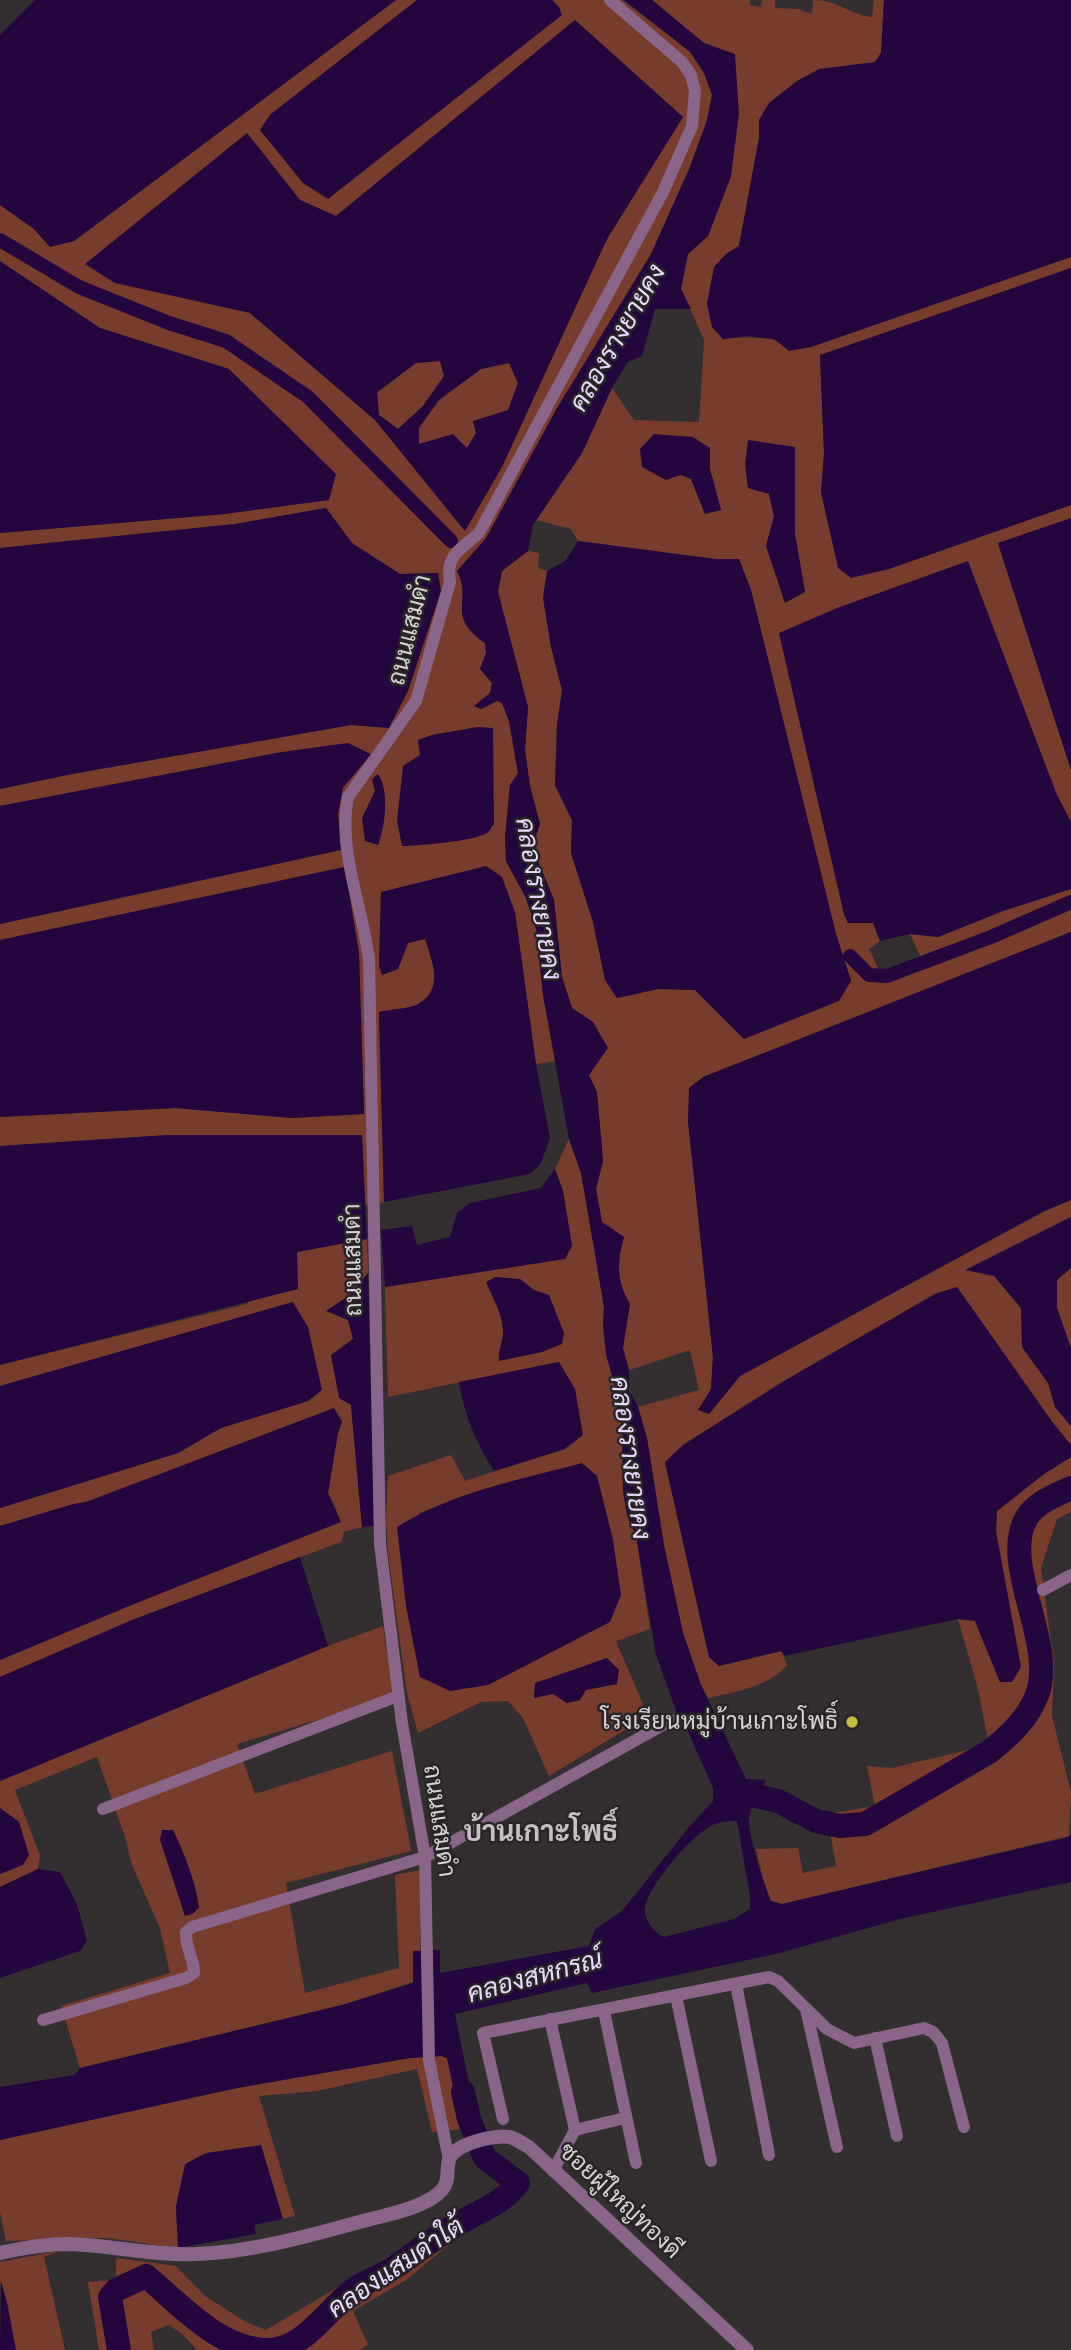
<!DOCTYPE html>
<meta charset="utf-8">
<style>
body{margin:0}
canvas{display:block;background:#332e30}
</style>
<canvas width="1071" height="2350"></canvas>
<script>
const c = document.querySelector('canvas').getContext('2d');
c.lineJoin = 'round';
function paint(path, color) {
  c.fillStyle = color;
  c.fill(path, 'evenodd');
}
function stroke(path, color, width, dash) {
  c.strokeStyle = color;
  c.lineWidth = width;
  c.lineCap = dash ? 'butt' : 'round';
  c.setLineDash(dash || []);
  c.stroke(path);
}
function write(font, color, halo, rows, align = 'center') {
  c.font = font + ' Quicksand,Sarabun,sans-serif';
  c.lineWidth = 5;
  c.setLineDash([]);
  c.textBaseline = 'middle';
  c.strokeStyle = halo;
  c.fillStyle = color;
  for (const [text, x, y, turn = 0] of rows) {
    c.save();
    c.translate(x, y);
    c.rotate((+turn || 0) * Math.PI / 180);
    c.textAlign = isNaN(turn) ? turn : align;
    if (halo) c.strokeText(text, 0, 0);
    c.fillText(text, 0, 0);
    c.restore();
  }
}
paint(new Path2D(`
 M396,0H417L271,114L260,129L559,7L552,0H622L690,51L704,73L712,95L707,120L690,167L651,254L486,538L458,571C473,602 445,615 485,643L486,653L480,669L492,683L490,693L475,705L481,709L497,701L502,703L509,721L518,773L510,785L505,837L506,861L526,898L536,929L543,995L556,1061L536,1064L515,912L381,892L379,966L382,974L398,969L408,943L425,939C432,963 445,989 418,1004C412,1008 389,1010 379,1013L384,1202L365,1205L362,1135H168L0,1146V1117L175,1108L292,1118L364,1114L359,953L344,867L0,940V924L341,850L338,814L343,787L371,755L282,752L0,806V789L72,774L351,725L389,728L438,573L400,574L352,543L326,508L235,524L0,548V533L225,514L229,369L100,328L0,261V205L34,229L50,247L74,241ZM575,20L683,117L607,239L464,530L375,420L250,313L247,133L300,200L336,216ZM478,727L465,839L446,841L418,740L432,735Z
 M652,0H750V5L761,7L762,0H775V8L798,9L812,14L813,0C839,0 847,14 872,17L874,0H884L881,53L875,62L819,70L797,81L770,103L759,120V138L739,246L726,254L714,267L707,304L712,327L723,339C754,335 780,340 811,347L1071,257V268L820,356L824,454L821,492L829,528L889,569L1071,505V518L998,544L1071,770V822L1057,795L779,633L844,914L848,923L873,922L880,941L869,949L884,980L921,958L910,934L938,937L1003,911L1071,889V932L703,1077L688,1121L713,1357L709,1414L740,1376L1045,1211L1071,1200V1217L966,1270L994,1276L1021,1308L1022,1347L1048,1383L1055,1407L1071,1426V1445L1053,1423L957,1287L935,1294L784,1381L683,1445L665,1463L709,1657L719,1666L782,1651L787,1665C769,1687 734,1692 708,1698L701,1685L683,1633L664,1545L647,1438L638,1407L699,1390L690,1350L629,1370L623,1348L630,1304C616,1281 617,1263 624,1237L602,1222L596,1189L603,1161L597,1093L589,1075L593,1022L572,1008L562,977L554,900L532,847L540,824L530,786L525,750L528,707L498,592L502,571L528,551L539,553L538,568L547,571L543,598L551,647L562,690L557,725L555,785L572,821L571,853L593,922L605,980L617,998L658,989L695,990L744,1039L851,980L836,934L751,590L739,559H715L578,541L571,529L536,520L582,453L612,388L634,420L699,422L704,340L681,289L688,254L708,236L731,176L704,43ZM795,447V534L805,591L785,602L766,546L774,516L769,494ZM710,448V469L721,510L705,514L691,479L681,475Z
 M440,361L444,376L423,406L398,429L379,415L377,393L416,363Z
 M509,363L518,383L508,411L473,421L476,433L467,448L419,445V428L439,400L481,369Z
 M569,1139L581,1173L593,1240L604,1308L603,1326L622,1425L623,1491L627,1515L636,1536L650,1629L616,1641L648,1716L549,1776L523,1718L508,1701L481,1702L418,1733L407,1693L388,1554L386,1521L388,1476L451,1455L465,1481L565,1449L559,1362L388,1397L385,1287L565,1258L572,1246L563,1191L555,1169ZM520,1279L534,1290L549,1295L499,1361C498,1349 503,1343 503,1333C504,1317 493,1297 487,1283ZM582,1464L597,1476L613,1540L620,1595L419,1513L474,1492ZM607,1658L617,1684L586,1690L567,1703L553,1694L574,1671Z
 M367,1239L368,1273L350,1295L327,1311L349,1320L353,1339L351,1405L362,1527L344,1532L341,1542L132,1620L0,1677V1660L129,1606L337,1511L328,1493L338,1433L342,1422L334,1409L86,1502L73,1504L0,1526V1508L178,1453L221,1428L308,1401L322,1390L316,1364L293,1302L0,1386V1365L247,1304L297,1252Z
 M1071,1268V1348L1057,1308V1280Z
 M1071,1457V1512L1057,1519L1041,1568L1054,1663L1052,1716L1071,1792L1069,1836L782,1904L771,1901L764,1883L756,1849L798,1848L803,1873L836,1866L827,1814L875,1806L867,1766L892,1768L989,1745L978,1689L958,1619L975,1621L1000,1682L996,1531L997,1511L1044,1474Z
 M383,1626L394,1697L237,1744L255,1794L392,1751L411,1851L286,1883L305,1993L399,1968L395,1875L420,1870V1951L413,1952V1982L342,2005L80,2068L61,2006L170,1973L160,1928L132,1865L125,1837L97,1757L15,1790L40,1856L38,1869L0,1887V1874L23,1865L19,1822L0,1808V1781L325,1647ZM173,1830L196,1889L199,1907L192,1914Z
 M442,2056L447,2058L462,2129L432,2132L417,2069L317,2091L259,2096L295,2216L283,2219L261,2145L176,2206L178,2248L107,2238L6,2241L0,2212V2140L237,2088L410,2058Z
 M504,2188L511,2204L453,2241L406,2280L353,2311L368,2345L359,2350H197L182,2334L169,2325L151,2332L154,2350H99L88,2282L116,2280V2258L176,2266L205,2296L246,2322L266,2330Z
 M58,2251L44,2257L65,2350H16L0,2281V2262Z`), '#773c2c');
paint(new Path2D(`
 M35,0H396L74,241L50,247L34,229L0,205V35Z
 M417,0H552L559,7L562,15L328,199L303,183L260,130L271,114Z
 M624,0H652L704,43L735,54L739,114L731,176L708,236L688,254L681,289L691,309H655L642,356L628,362L612,388L582,453L533,525L528,551L502,571L498,592L528,707L525,750L530,786L540,824L532,847L554,900L562,977L572,1008L593,1022L608,1048L589,1075L597,1092L603,1161L596,1189L602,1222L624,1237C617,1262 616,1281 630,1304L623,1348L629,1370V1390L638,1407L647,1438L664,1545L683,1633L701,1685L746,1779L766,1780C759,1792 749,1807 749,1821C749,1839 764,1884 771,1901L782,1904L1069,1837L1071,1834V1882L900,1919L776,1954L592,1993L587,1983L455,2014L477,2123L462,2129L447,2058L441,2056L410,2058L237,2088L0,2140V2087L74,2075L80,2068L342,2005L413,1983V1951L440,1950V1973L589,1946L595,1929L622,1911L689,1827L713,1801V1788L685,1725L677,1713L656,1655L636,1536L627,1515L623,1491L622,1425L616,1390L606,1355L603,1326L604,1307L581,1173L569,1139L543,995L536,929L526,898L506,861L505,837L510,785L518,773L509,721L502,703L497,701L481,709L474,706L490,693L492,683L480,669L486,653L485,643C445,615 473,602 457,571L486,538L557,408L651,254L690,167L707,120L712,95L704,73L690,52ZM737,1821L750,1896V1909L734,1919L664,1937C655,1934 646,1922 645,1912C643,1890 695,1831 715,1824C722,1821 730,1821 737,1821Z
 M884,0H1071V257L811,347L789,351L774,339L748,336L723,339L712,327L707,304L714,267L726,254L739,246L759,138V120L769,103L797,81L819,69L875,62L881,53Z
 M575,20L683,117L607,239L502,467L465,531L375,420L250,313L115,283L85,264L247,133L300,200L336,216ZM440,361L444,376L423,406L398,429L379,415L377,392L416,363ZM509,363L518,383L508,410L473,421L476,433L467,448L453,434L419,444V428L439,400L481,369Z
 M0,261L100,328L229,369L336,474L329,500L225,514L0,533Z
 M1071,268V505L889,569L851,578L838,568L821,492L824,454L820,355Z
 M654,434L693,437L710,448V469L721,510L705,514L691,479L681,475L666,480L642,467L640,449Z
 M748,440L795,447V534L805,592L785,603L766,546L774,516L769,494L748,488L745,465Z
 M326,508L352,543L400,574L438,573L441,591L408,691L389,728L351,725L72,774L0,789V548L235,524Z
 M1071,518V770L998,543Z
 M578,541L715,559H739L751,590L836,934L851,981L839,1001L744,1039L695,990L658,989L617,998L605,980L593,922L571,853L572,820L555,785L557,725L562,690L551,647L543,598L547,571L565,561Z
 M968,561L1057,795L1071,822V889L1003,911L938,937L910,934L880,941L873,923H848L844,914L779,633L837,608Z
 M478,727L493,728L494,824C491,827 490,831 487,833C476,841 417,846 402,846L397,821L403,766L420,755L418,740L432,735Z
 M348,743L371,754L343,788L338,814L341,850L0,924V806L282,752Z
 M378,774C390,791 385,827 378,845L365,841L362,818L375,791L372,779Z
 M486,866L502,877L515,912L536,1064L550,1138L541,1163L530,1174L384,1202L379,1012C390,1009 410,1009 418,1004C444,990 433,962 425,939L408,943L398,969L382,975L379,966L381,892Z
 M345,867L359,953L364,1114L292,1118L175,1108L0,1117V940Z
 M1071,932V1200L1044,1211L740,1376L709,1414L698,1410L711,1389L713,1357L688,1121L689,1088L703,1077Z
 M168,1135H362L367,1239L297,1252L298,1289L0,1365V1146Z
 M555,1169L563,1191L572,1246L565,1259L385,1287L381,1230L412,1226L417,1245L450,1237L457,1213L470,1203L541,1188Z
 M1071,1217V1268L1057,1280V1308L1071,1348V1426L1055,1407L1048,1383L1022,1347L1021,1308L994,1276L965,1270Z
 M368,1273L374,1526L362,1527L351,1405L339,1398L331,1355L353,1339L348,1320L326,1311L350,1295Z
 M495,1277L520,1279L534,1290L549,1295L564,1333L562,1344L542,1352L499,1361C498,1350 503,1342 503,1333C504,1316 492,1297 486,1282Z
 M957,1287L1053,1423L1071,1445V1457L1044,1474L997,1511L996,1531L1021,1667L1012,1682H1000L975,1621L958,1619L784,1656L781,1651L719,1666L709,1657L665,1462L683,1445L784,1381L935,1294Z
 M293,1302L308,1327L322,1390L308,1401L221,1428L178,1453L0,1508V1386Z
 M559,1362L575,1389L583,1435L565,1449L494,1471C476,1442 464,1415 459,1382Z
 M334,1408L342,1421L338,1433L328,1493L341,1522L129,1606L0,1660V1526L74,1504L86,1502Z
 M582,1463L597,1476L613,1540L621,1595L610,1622L488,1685L450,1691L420,1677L406,1606L397,1527C453,1492 519,1480 582,1463Z
 M300,1557L328,1646L0,1781V1677L132,1620Z
 M607,1658L619,1670L617,1684L586,1690L580,1700L567,1703L553,1694L534,1698L535,1683Z
 M0,1808L19,1822L29,1855L23,1865L0,1874Z
 M162,1830H173C185,1855 195,1880 199,1908L192,1914L185,1916L160,1840Z
 M38,1869L60,1872L77,1904L87,1941L80,1951L0,1978V1887Z
 M261,2145L283,2219L254,2225L256,2234L178,2248L176,2206L185,2164L206,2153Z
 M1,2281L7,2302L16,2350H0Z`), '#23063d');
stroke(new Path2D(`
 M0,240L79,287L169,323L226,341L308,397L451,541
 M850,956L869,975L887,976L991,937L1071,902`), '#23063d', 14);
stroke(new Path2D(`
 M738,1792L778,1801L816,1821L840,1826L865,1824L989,1752C1008,1737 1028,1719 1037,1695C1057,1644 999,1563 1027,1517C1037,1502 1056,1495 1071,1488
 M119,2350L110,2297L116,2290L146,2276C180,2304 218,2349 267,2350C304,2350 326,2311 353,2290C366,2281 382,2276 395,2267C417,2252 438,2235 461,2222C480,2211 506,2201 518,2183L485,2158L469,2119L463,2092`), '#23063d', 24);
stroke(new Path2D(`
 M1043,1590L1071,1575
 M103,1809L398,1696
 M736,1984L769,2155
 M676,1996L711,2161
 M806,2009L837,2147
 M604,2011L636,2163
 M550,2019L575,2130
 M43,2020L186,1978L194,1973C194,1958 185,1947 186,1932L192,1927L425,1857L672,1720
 M875,2038L897,2136
 M503,2119L483,2033L769,1977L778,1981L827,2029L854,2043L924,2028L933,2032L942,2043L964,2127
 M449,2160L429,2060L425,1857L402,1723L380,1544L369,960C363,908 337,848 348,797L416,701L450,582C445,554 462,549 479,533L663,192L692,126L695,91L691,75L682,62L610,0
 M553,2171L575,2130L625,2118`), '#8a658a', 12);
stroke(new Path2D(`
 M0,2253C22,2248 46,2244 69,2244C111,2245 153,2256 196,2254C252,2252 309,2236 363,2221C385,2215 426,2208 442,2190C450,2180 446,2171 449,2160C453,2144 496,2134 510,2137C517,2139 523,2144 529,2147L747,2350`), '#8a658a', 14);
for (const [x, y, r, color] of [
 [852,1722,7,"#c3bd3e"]
]) {
  const dot = new Path2D();
  dot.arc(x, y, r, 0, 2 * Math.PI);
  c.fillStyle = color;
  c.fill(dot);
  stroke(dot, '#292426', 2.5);
}
write('24px', '#d6d3d4', '#292426', [
 ["ถนนแสมดำ",410,630,-76],
 ["ถนนแสมดำ",353,1260,-91],
 ["ถนนแสมดำ",439,1821,82],
 ["ซอยผู้ใหญ่ทองดี",620,2201,43]
]);
write('24px', '#d6d3d4', '#292426', [
 ["โรงเรียนหมู่บ้านเกาะโพธิ์",838,1722]
], 'right');
write('italic 26px', '#e8dafe', '#292426', [
 ["คลองรางยายคง",618,338,-60],
 ["คลองรางยายคง",538,899,80],
 ["คลองรางยายคง",630,1458,82],
 ["คลองสหกรณ์",535,1977,-15],
 ["คลองแสมดำใต้",396,2268,-34]
]);
write('bold 28px', '#c6c0c3', '#292426', [
 ["บ้านเกาะโพธิ์",541,1833]
]);
</script>
